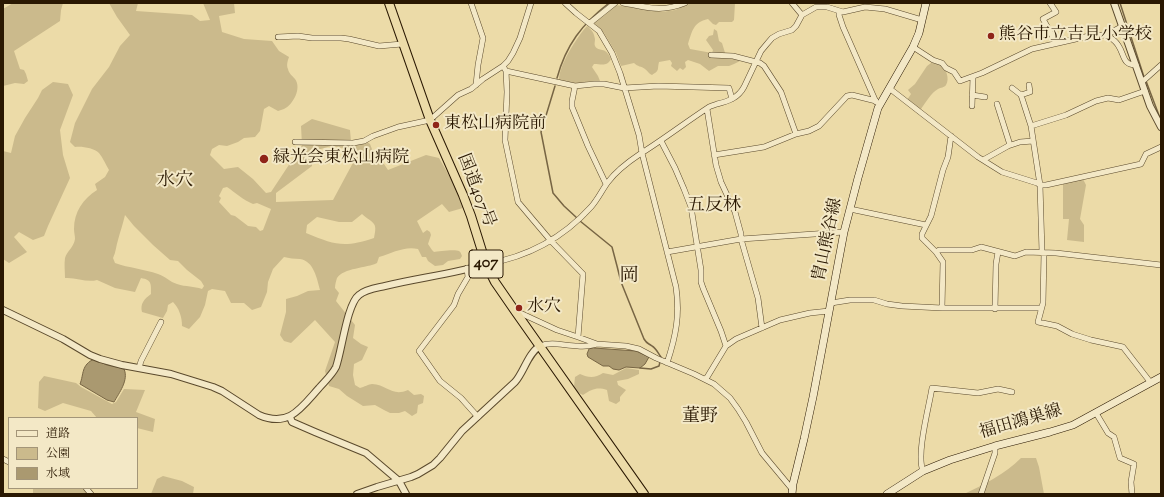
<!DOCTYPE html>
<meta charset="utf-8">
<style>
body{margin:0}
#map{position:relative;width:1164px;height:497px;overflow:hidden;background:#ecdba8;font-family:"Sorts Mill Goudy","Noto Serif JP",serif}
canvas{display:block}
.frame{position:absolute;inset:0;border:4px solid #2a1802;pointer-events:none}
.legend{position:absolute;left:8px;top:417px;width:130px;height:72px;box-sizing:border-box;background:#f3e8c6;border:1px solid #a39578;margin:0;padding:5px 7px;list-style:none;font-size:12px;color:#2a1802}
.legend li{display:flex;align-items:center;gap:8px;height:20px}
.legend b{width:20px;border:1px solid #a39578}
</style>
<div id="map">
<canvas width="1164" height="497"></canvas>
<div class="frame"></div>
<ul class="legend">
<li><b style="height:5px;background:#f3e8c6"></b>道路</li>
<li><b style="height:11px;background:#cbba8c"></b>公園</li>
<li><b style="height:11px;background:#aa9970"></b>水域</li>
</ul>
</div>
<script>
const c = document.querySelector('canvas').getContext('2d');
c.lineJoin = 'round';
function paint(path, color) {
  c.fillStyle = color;
  c.fill(path, 'evenodd');
}
function stroke(path, color, width, dash) {
  c.strokeStyle = color;
  c.lineWidth = width;
  c.lineCap = dash ? 'butt' : 'round';
  c.setLineDash(dash || []);
  c.stroke(path);
}
function write(font, color, halo, rows, align = 'center') {
  c.font = font + ' "Sorts Mill Goudy","Noto Serif JP",serif';
  c.lineWidth = 4;
  c.setLineDash([]);
  c.textBaseline = 'middle';
  c.strokeStyle = halo;
  c.fillStyle = color;
  for (const [text, x, y, turn = 0] of rows) {
    c.save();
    c.translate(x, y);
    c.rotate((+turn || 0) * Math.PI / 180);
    c.textAlign = isNaN(turn) ? turn : align;
    if (halo) c.strokeText(text, 0, 0);
    c.fillText(text, 0, 0);
    c.restore();
  }
}
paint(new Path2D(`
 M13,3H63L61,10L60,21L14,51L20,69L24,70L26,74L28,81L24,84L15,83L3,86V9Z
 M109,3H138L136,11L179,14L192,15L200,21L210,20L203,3H234L235,13L219,16L222,32L244,39L272,41L279,51L289,57C288,60 286,65 288,69C289,74 292,75 295,79C302,88 293,105 284,109C282,110 280,110 278,111L269,106L264,109L260,131L255,137L244,138L238,142L227,146L219,145L212,149L210,155L224,169L238,167L253,179L266,193L271,192L302,145L301,126L312,119L350,130L351,142L366,141L370,144L375,157L380,158L388,170L426,155L439,158L455,186L463,208L449,212L442,204L417,221L423,233L427,230L430,232L431,235L428,244L432,250L434,252C438,251 456,249 459,251C461,252 461,254 462,256L460,259L448,261L443,265L435,266L428,261L426,257H422L418,249C404,246 393,253 379,257L377,263C367,268 343,268 337,278C336,281 335,285 335,288L339,293L336,301L355,325L353,338L361,344L368,347L362,360L354,364L353,375L355,385L360,388C364,387 369,384 372,384C388,385 392,397 408,390L414,395L421,394L424,396L423,403L418,405L417,413L412,416L405,411L399,413H390L384,410L375,405L363,406L347,396L339,389L329,386L325,371L335,342L315,320L291,343L284,341L280,335L286,312V299L297,296L308,291L320,290C317,279 314,261 300,259C294,259 289,258 284,257L273,269L268,282L267,292L261,307L252,310L244,303H231L225,291L212,289L208,291L205,305L200,317L189,329L182,326C182,317 179,308 173,302L168,305L167,311L163,318L142,312C140,304 144,299 151,294C151,284 152,280 141,278L135,292L115,288L97,280C87,283 76,277 65,278C65,272 64,264 65,258C67,251 74,247 75,239C75,236 74,232 74,229C74,212 83,199 97,190L95,184L105,177L109,170C106,165 103,158 99,153C94,148 82,146 75,147L70,142L75,123L92,89L109,67L120,46L130,35L117,17ZM331,146L355,150V159L333,200L276,202V193L312,166V155L317,150ZM227,187C236,193 243,200 253,204L257,203L271,209L263,230L260,231L256,227L248,226L235,216L231,215L219,202L221,198L219,196L223,188ZM362,214C373,224 378,221 374,238C344,248 335,245 306,233L307,225L317,217L339,222H352ZM125,215L134,226L153,245L170,260L178,261L187,270L201,281L204,286L202,289C194,286 186,287 177,284C170,282 165,276 158,274C144,269 129,268 115,263L113,258C116,252 116,246 118,240C120,232 123,224 125,215Z
 M691,3H735L734,20L732,22H719L716,25L713,24L708,19C693,22 692,32 688,44L690,49L712,53L713,50L706,40L709,36L713,35L714,29L717,31L719,41L722,43L726,56L738,59L740,61L734,64L729,66H718L709,71L700,64L688,60L685,62L686,67L683,70L680,68L677,71L671,66L672,63L670,60L659,62C657,70 660,70 652,75C649,74 648,71 645,69C641,66 638,67 634,63L621,66L616,53L604,33L594,23L605,15L616,5L662,12L675,10Z
 M587,26C592,30 594,33 595,39C595,42 594,44 595,46C599,53 605,45 611,59C607,67 601,64 594,64L592,67L598,76L600,81H589L581,83L574,84L559,80C559,65 577,37 587,26Z
 M931,63C934,63 938,63 941,65C946,68 950,79 946,85C944,88 941,87 938,89C931,93 926,102 921,109L918,108L913,103L907,100L911,94L908,90L915,84L927,66Z
 M53,82L68,84L73,95L60,130L63,155L70,178L48,226L44,236L33,240L19,232L14,237L27,252L9,263L3,259V151L11,153L15,136L25,118L38,98L42,90Z
 M1083,179L1086,185L1080,219L1084,225V242L1067,240L1069,219H1063V184Z
 M626,368L639,370V374L628,379L617,381L618,385L626,390L620,397V401L616,404L609,401L607,390C597,387 592,389 583,395L577,392L574,387L575,377L580,374C589,378 595,378 603,373L613,375Z
 M44,376L76,383L81,387L112,404L116,402L124,389L145,390L136,412L155,419L153,432L137,428V418H97L91,411L63,403L45,411L38,408L39,382Z
 M1021,458H1036L1039,467L1044,494H964C985,484 1005,474 1021,458Z
 M163,476L182,481L194,487L193,494H151L157,479Z
 M33,488H85L89,494H33Z`), '#cbba8c');
const water = new Path2D(`
 M594,348L636,351L649,357L645,364L640,368L626,367L619,370L613,369L609,366H603L588,357L587,354L589,349Z
 M94,359L107,365L124,369C129,380 119,393 114,402L107,400L80,384C84,374 81,365 94,359Z`);
paint(water, '#aa9970');
stroke(water, '#776544', 1);
stroke(new Path2D(`
 M1120,3L1144,77
 M557,78C566,45 582,24 609,3
 M1146,81L1160,118
 M555,86L541,132L553,193L564,206L577,218
 M580,221L612,247L617,266L621,282L644,339C647,344 648,343 652,346C656,348 658,353 661,357V358
 M640,368L651,369L659,366L660,362`), '#776544', 1.5);
const minor = new Path2D(`
 M471,3L483,38L478,65L476,85
 M565,3L576,13L599,31L612,53L620,73L639,135L642,153L676,287C680,315 676,336 667,363
 M623,3C647,7 660,13 685,3
 M792,3L802,15
 M1050,3L1056,12L1043,19L1056,43
 M839,11V15L843,27L876,102
 M590,23L615,3
 M1106,35C1111,38 1115,40 1118,45C1125,55 1122,65 1136,65
 M278,37L298,36L312,38H341L349,39L379,46L402,44
 M913,47L933,60L942,63L946,68L954,72L960,81L982,73L1032,49L1089,36L1106,35L1123,26
 M711,55L733,56L760,63L764,66L781,92L796,134
 M503,66L506,71L507,92L505,140L518,202L551,241L583,274L578,337
 M506,71L575,86L594,84H604L624,88L658,86L729,88L732,99
 M1142,82L1161,65
 M575,86L572,101V107L588,146L606,184
 M889,88L978,157L1002,172L1037,183L1040,185H1046L1141,164L1146,154L1161,147
 M1012,88L1021,95L1031,126
 M972,95L985,97
 M1021,95L1030,92L1029,85
 M997,104L1010,145
 M972,106L973,77
 M707,109L716,165L721,182L735,212L741,234V239L758,298L762,328
 M661,141L675,168L684,189L691,207L701,270V282L703,288L721,331L726,346
 M295,142L353,143L364,141L373,136L398,127L430,120L458,95L471,89L483,79L503,66L508,61L513,53L520,38L531,3
 M714,155L764,147L796,134L809,131L819,126L847,96L852,95L876,101
 M983,160L1008,146L1020,142L1033,141
 M850,209L926,225
 M667,252L741,239L844,232
 M936,252L939,250H972L981,247L1015,256L1026,252L1056,253L1161,265
 M1042,252L1040,185L1031,126L1066,115L1096,101L1108,98L1119,100L1145,91
 M1044,253L1043,303L1038,322L1057,326L1072,334L1091,340L1123,347L1151,383
 M486,264C528,257 562,239 591,207C598,199 602,190 608,182C617,170 628,162 640,154C664,139 686,122 709,107C711,106 714,105 717,104C729,101 738,98 744,87L761,51L766,45L772,38L779,34L792,30L796,26L802,15L816,7H827L843,12L865,7L885,9L922,20
 M467,268L468,277L458,294L454,305L419,351L440,381L461,398L478,417
 M831,303L850,300H874L887,304L902,306L942,308H1040
 M942,308L943,262L936,252L922,238V234L931,216L943,170L948,157L951,136
 M995,309L996,264L998,252
 M518,312L557,330L578,337L597,344L626,346L639,349L656,358L694,374L714,384L730,398L738,409L746,422L762,453L792,489
 M540,346C552,341 565,346 578,346C584,347 590,346 597,344
 M139,368L141,361L161,322
 M706,379L726,346L736,339L780,320L810,313L829,311
 M1096,413L1108,433L1114,437L1120,458L1134,464L1131,482L1132,494
 M3,459L9,462
 M923,471C916,454 929,407 932,388L978,393L998,389L1012,392
 M86,488L91,494
 M981,494L995,453V446`);
const tertiary = new Path2D(`
 M1114,3L1150,106L1161,127
 M3,310L63,339L90,355L100,359L122,365L171,374L213,387L222,391L259,415C289,428 301,408 319,388C325,381 332,375 336,367C342,350 347,304 359,295C366,289 376,288 385,286C418,278 453,274 486,264
 M290,417L292,422L315,432L366,453L399,481L406,494
 M357,494L377,487L411,477L418,474L433,465L440,458L462,431L515,382C524,372 528,353 540,346`);
const secondary = new Path2D(`
 M792,494L793,484L804,439L813,397L844,232L858,178L878,108L913,47L919,33L926,3
 M887,494L923,471L950,460L995,446L1050,432L1073,425L1161,377`);
const trunk = new Path2D(`
 M389,3L430,120L463,195L471,216L486,264L495,282L515,311L644,494`);
stroke(minor, '#5a492c', 6);
stroke(tertiary, '#5a492c', 8);
stroke(secondary, '#2a1802', 8);
stroke(trunk, '#2a1802', 10);
stroke(minor, '#f3e8c6', 5);
stroke(tertiary, '#f3e8c6', 6);
stroke(secondary, '#f3e8c6', 7);
stroke(trunk, '#ecdba8', 8);
for (const [x, y, r, color] of [
 [991,36,4,"#8f2418"],
 [436,125,4,"#8f2418"],
 [264,159,5,"#8f2418"],
 [519,308,4,"#8f2418"]
]) {
  const dot = new Path2D();
  dot.arc(x, y, r, 0, 2 * Math.PI);
  c.fillStyle = color;
  c.fill(dot);
  stroke(dot, '#f3e8c6', 1.5);
}
for (const [x, y, w] of [
 [486,264,34]
]) {
  const box = new Path2D();
  box.roundRect(x - w / 2, y - 14, w, 28, 3);
  c.fillStyle = '#f3e8c6';
  c.fill(box);
  stroke(box, '#2a1802', 1);
}
write('bold 16px', '#2a1802', null, [
 ["407",486,264]
]);
write('17px', '#2a1802', '#f3e8c6', [
 ["熊谷市立吉見小学校",999,36],
 ["東松山病院前",444,125],
 ["緑光会東松山病院",273,159],
 ["水穴",527,308]
], 'left');
write('17px', '#2a1802', '#f3e8c6', [
 ["国道407号",475,191,69],
 ["胄山熊谷線",829,240,-78],
 ["福田鴻巣線",1021,423,-16]
]);
write('18px', '#2a1802', '#f3e8c6', [
 ["水穴",175,182],
 ["五反林",714,207],
 ["董野",700,418]
]);
write('19px', '#2a1802', '#f3e8c6', [
 ["岡",629,278]
]);
</script>
